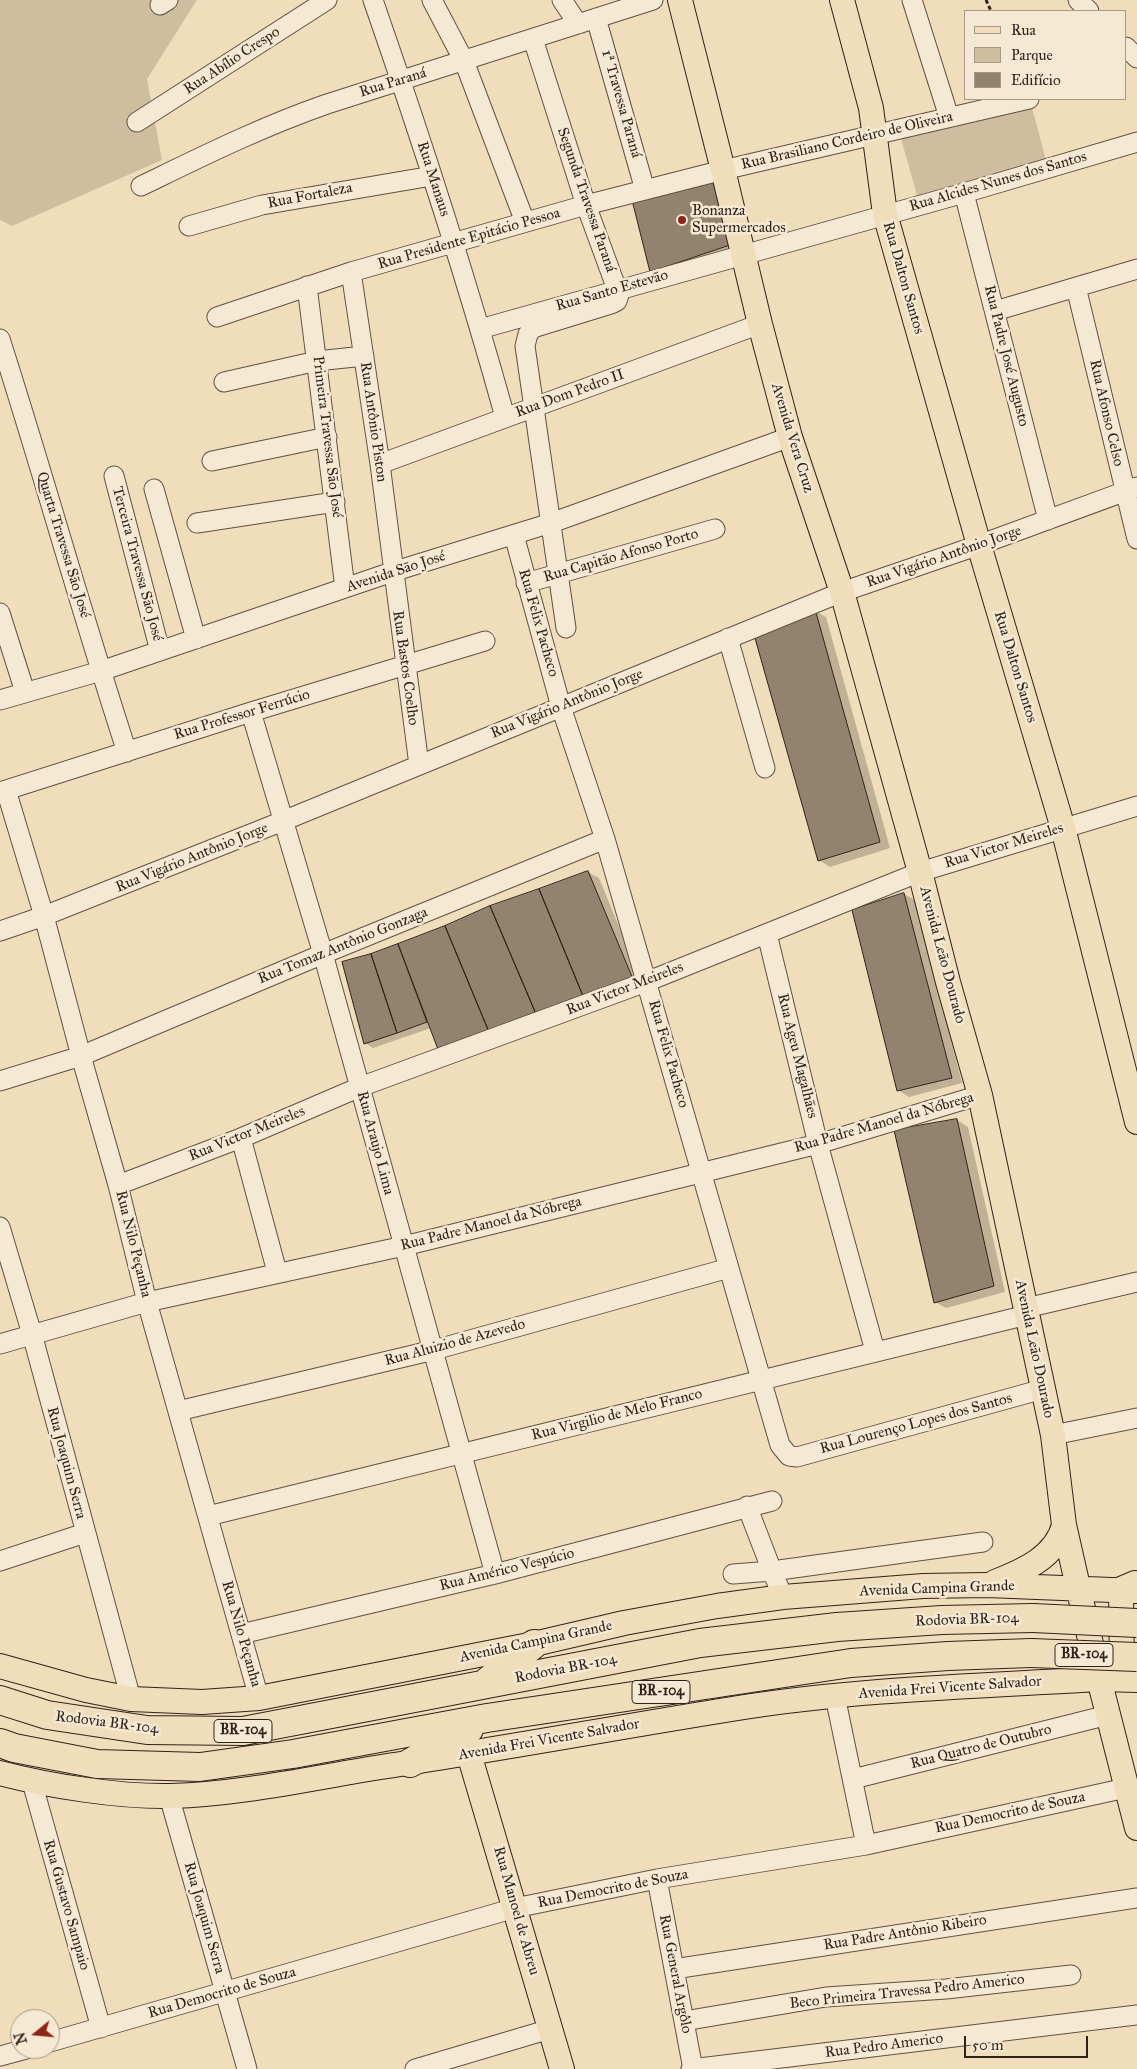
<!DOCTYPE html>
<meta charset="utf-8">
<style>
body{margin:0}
#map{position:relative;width:1137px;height:2069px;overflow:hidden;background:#f0ddbb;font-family:"IM FELL Great Primer",serif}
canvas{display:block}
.legend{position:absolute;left:964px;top:10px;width:162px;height:90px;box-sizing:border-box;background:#f5e9d3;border:1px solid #a69989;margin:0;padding:6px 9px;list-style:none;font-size:15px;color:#2f221b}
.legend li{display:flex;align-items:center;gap:10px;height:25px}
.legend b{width:25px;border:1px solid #a69989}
.north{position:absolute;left:10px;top:2009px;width:50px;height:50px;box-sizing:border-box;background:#f5e9d3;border:1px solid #a69989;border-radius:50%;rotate:253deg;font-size:14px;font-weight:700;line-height:20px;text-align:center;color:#2f221b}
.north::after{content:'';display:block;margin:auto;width:18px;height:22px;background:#8f2418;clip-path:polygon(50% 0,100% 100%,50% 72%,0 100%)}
.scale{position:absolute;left:964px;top:2036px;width:124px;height:22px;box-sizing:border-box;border:2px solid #2f221b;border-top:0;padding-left:6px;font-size:15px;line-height:18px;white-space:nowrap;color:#2f221b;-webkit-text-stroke:4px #f5e9d3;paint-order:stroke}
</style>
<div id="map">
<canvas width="1137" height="2069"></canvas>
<ul class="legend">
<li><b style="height:6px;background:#f0ddbb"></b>Rua</li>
<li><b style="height:14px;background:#cfbda0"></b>Parque</li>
<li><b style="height:14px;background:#93836e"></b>Edifício</li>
</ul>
<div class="north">N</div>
<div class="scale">50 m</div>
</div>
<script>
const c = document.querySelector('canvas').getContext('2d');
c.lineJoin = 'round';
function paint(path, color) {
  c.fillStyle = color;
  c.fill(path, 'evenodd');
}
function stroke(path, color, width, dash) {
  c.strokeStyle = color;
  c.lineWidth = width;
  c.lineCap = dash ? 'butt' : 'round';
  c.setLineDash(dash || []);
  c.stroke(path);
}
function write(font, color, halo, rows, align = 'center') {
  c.font = font + ' "IM FELL Great Primer",serif';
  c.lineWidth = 5;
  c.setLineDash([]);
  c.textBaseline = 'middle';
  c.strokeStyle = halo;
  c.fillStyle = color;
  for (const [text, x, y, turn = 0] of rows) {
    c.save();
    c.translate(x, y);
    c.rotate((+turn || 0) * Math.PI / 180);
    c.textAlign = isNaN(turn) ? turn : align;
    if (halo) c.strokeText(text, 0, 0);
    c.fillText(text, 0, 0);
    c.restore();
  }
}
paint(new Path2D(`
 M0,0H197L147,79L162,160L12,226L0,220Z
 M1030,100L1047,164L918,199L900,135Z`), '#cfbda0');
paint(new Path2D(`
 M633,197L743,250L651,271Z
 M815,611L826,617L890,848L830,867L819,860Z
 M588,872L599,878L643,985L431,1028L373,1048L365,1043L343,963L399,945L490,908Z
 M904,894L915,900L962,1083L909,1097L898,1090Z
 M957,1120L968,1127L1005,1292L946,1308L935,1302Z`), '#0003');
const building = new Path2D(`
 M715,176L733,244L650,272L631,196Z
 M815,609L880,842L818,861L753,631Z
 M588,871L633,979L583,996L539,889Z
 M539,889L583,996L536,1014L490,906Z
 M904,893L952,1078L897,1091L852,910Z
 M490,906L536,1014L489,1032L445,926Z
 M445,926L489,1032L439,1052L398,944Z
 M398,944L427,1022L397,1033L371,954Z
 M371,954L397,1033L364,1044L342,962Z
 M957,1119L994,1286L934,1303L894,1130Z`);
paint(building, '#93836e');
stroke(building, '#2f221b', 1);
const minor = new Path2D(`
 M373,0C421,138 466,277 505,417
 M432,0L464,61L525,222
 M562,0L578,24
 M912,0L949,117
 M1078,0L1089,11
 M160,5L168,0
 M596,18L645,190
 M533,39L586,205L619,295L617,301L611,304L533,328L528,334L525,346L566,628
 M1126,47L1137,58
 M137,122L327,0
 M141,186C203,156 261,127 327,104L653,0
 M964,193L1048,520
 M189,226L262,205L432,176
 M351,272L380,464L419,765
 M307,286L345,588
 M1076,287L1137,539
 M995,311L1137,269
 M217,317L351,272L586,205L723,170L1029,99
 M480,329L964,193L1137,142
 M0,339C44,476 82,615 127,752
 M224,382L317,361L364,356
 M212,461L327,437
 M380,464L760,324
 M114,476L160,651
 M154,489L196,639
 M197,523L335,502
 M514,535L561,707L605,839L780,1445L789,1456L797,1457L1043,1389
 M526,583L715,529
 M0,613L25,692
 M728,638L765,768
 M0,700L101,671L392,572L551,523L790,437
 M251,712L323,954L495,1574
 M6,790L44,916L81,1056L118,1185L147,1302L259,1698
 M0,792L251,712L485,641
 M0,931L44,916L283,821L842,592L979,545L1137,487
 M767,934L818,1144L875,1351
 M0,1081L81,1056L323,954L605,839
 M241,1138L277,1272
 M118,1185L241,1138L360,1087L646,982L920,872L1137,806
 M0,1227L32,1334L131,1699
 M1026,1308L1137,1282
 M0,1344L147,1302L404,1246L818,1144L980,1095
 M178,1411L434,1350L729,1268
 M1053,1435L1137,1418
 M747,1506L772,1571L783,1597
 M208,1516C481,1450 754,1380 1027,1315
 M0,1561L85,1533
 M733,1574L772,1571L983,1542
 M241,1634L495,1574L772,1501
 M835,1696L866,1845
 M853,1779L1108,1715
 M32,1782L101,2028
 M169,1796L247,2069
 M657,1879L693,2069
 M674,1969L1137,1898
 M684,2021L826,1997L946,1989L1071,1975
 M50,2042L515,1908L657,1879L866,1845L1126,1788
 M0,2056L26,2049
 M415,2069L550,2029
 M691,2069L1137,2015`);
const major = new Path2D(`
 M680,0L723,170L760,324L790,437L842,592L920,872L948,982L980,1095L1053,1435L1064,1525L1099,1679L1137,1828
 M842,0L871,108L885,214L979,545L1063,828L1137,1122
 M995,1582C1023,1571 1056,1557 1064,1525
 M0,1666L86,1690L131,1699L202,1702L259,1698L534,1644L624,1623L717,1606L783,1597L923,1586L987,1585L1137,1591
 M1122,1675L1121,1589L1135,1583
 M469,1754L562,2069
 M0,1773C50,1786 119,1797 171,1796C241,1794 312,1778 381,1767C500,1749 619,1727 738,1708C857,1689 979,1686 1099,1679L1137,1680`);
const highway = new Path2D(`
 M488,1681L534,1644
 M0,1700L47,1715L147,1730L243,1731L700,1643L837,1627L942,1620L1033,1618
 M0,1743L14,1748L97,1764L200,1767L293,1754L487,1718L851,1663L948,1656L1031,1653
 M410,1763L469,1729`);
stroke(minor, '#5f5143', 21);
stroke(major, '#2f221b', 26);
stroke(highway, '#2f221b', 30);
stroke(new Path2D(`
 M986,0L991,11`), '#2f221b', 3, [4, 2.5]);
stroke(minor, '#f5e9d3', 19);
stroke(major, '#f0ddbb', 24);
stroke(highway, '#f0ddbb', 28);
const highwayBridge = new Path2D(`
 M1033,1618L1137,1623
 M1031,1653L1137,1657`);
stroke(highwayBridge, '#2f221b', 30, []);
stroke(highwayBridge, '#f0ddbb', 28);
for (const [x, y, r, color] of [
 [682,220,5,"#8f2418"]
]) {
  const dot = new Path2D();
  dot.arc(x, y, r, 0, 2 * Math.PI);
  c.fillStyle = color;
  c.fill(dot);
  stroke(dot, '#f5e9d3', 2);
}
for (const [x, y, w] of [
 [1084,1655,58],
 [661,1692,58],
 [243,1731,58]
]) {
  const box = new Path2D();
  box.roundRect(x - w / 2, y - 11.5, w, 23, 4);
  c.fillStyle = '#f5e9d3';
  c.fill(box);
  stroke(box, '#2f221b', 1);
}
write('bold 14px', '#2f221b', null, [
 ["BR-104",1084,1655],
 ["BR-104",661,1692],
 ["BR-104",243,1731]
]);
write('15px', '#2f221b', '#f5e9d3', [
 ["Rua Abílio Crespo",232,61,-33],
 ["Rua Paraná",393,83,-17],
 ["1ª Travessa Paraná",621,104,74],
 ["Rua Brasiliano Cordeiro de Oliveira",847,141,-13],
 ["Rua Manaus",433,179,72],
 ["Rua Alcides Nunes dos Santos",998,182,-16],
 ["Rua Fortaleza",310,196,-11],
 ["Segunda Travessa Paraná",586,200,71],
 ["Rua Presidente Epitácio Pessoa",469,239,-16],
 ["Rua Dalton Santos",903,278,74],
 ["Rua Santo Estevão",612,291,-16],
 ["Rua Padre José Augusto",1006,356,76],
 ["Rua Dom Pedro II",570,394,-20],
 ["Rua Afonso Celso",1106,413,77],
 ["Rua Antônio Piston",373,422,82],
 ["Primeira Travessa São José",327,437,83],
 ["Avenida Vera Cruz",792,438,73],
 ["Quarta Travessa São José",63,545,73],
 ["Rua Capitão Afonso Porto",621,556,-16],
 ["Rua Vigário Antônio Jorge",944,557,-19],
 ["Terceira Travessa São José",137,564,75],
 ["Avenida São José",396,572,-18],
 ["Rua Felix Pacheco",538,623,74],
 ["Rua Dalton Santos",1015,667,73],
 ["Rua Bastos Coelho",405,668,82],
 ["Rua Vigário Antônio Jorge",567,704,-22],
 ["Rua Professor Ferrúcio",242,715,-17],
 ["Rua Victor Meireles",1004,846,-17],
 ["Rua Vigário Antônio Jorge",192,858,-22],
 ["Rua Tomaz Antônio Gonzaga",343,946,-22],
 ["Avenida Leão Dourado",942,955,75],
 ["Rua Victor Meireles",625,989,-21],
 ["Rua Felix Pacheco",668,1054,74],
 ["Rua Ageu Magalhães",797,1056,76],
 ["Rua Padre Manoel da Nóbrega",884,1123,-16],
 ["Rua Victor Meireles",247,1134,-22],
 ["Rua Araujo Lima",375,1143,75],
 ["Rua Padre Manoel da Nóbrega",491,1224,-14],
 ["Rua Nilo Peçanha",133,1244,76],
 ["Rua Aluizio de Azevedo",455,1343,-15],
 ["Avenida Leão Dourado",1034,1349,78],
 ["Rua Virgilio de Melo Franco",617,1415,-14],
 ["Rua Lourenço Lopes dos Santos",916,1424,-15],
 ["Rua Joaquim Serra",66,1463,75],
 ["Rua Américo Vespúcio",507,1570,-14],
 ["Avenida Campina Grande",937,1589,-2],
 ["Rodovia BR-104",967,1620,-2],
 ["Rua Nilo Peçanha",241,1634,74],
 ["Avenida Campina Grande",536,1642,-12],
 ["Rodovia BR-104",566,1669,-11],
 ["Avenida Frei Vicente Salvador",950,1688,-4],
 ["Rodovia BR-104",107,1723,7],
 ["Avenida Frei Vicente Salvador",549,1740,-10],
 ["Rua Quatro de Outubro",981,1747,-14],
 ["Rua Democrito de Souza",1010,1813,-12],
 ["Rua Democrito de Souza",613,1889,-11],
 ["Rua Gustavo Sampaio",66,1905,74],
 ["Rua Manoel de Abreu",516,1911,74],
 ["Rua Joaquim Serra",204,1918,74],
 ["Rua Padre Antônio Ribeiro",905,1933,-9],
 ["Rua General Argôlo",675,1974,79],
 ["Beco Primeira Travessa Pedro Americo",907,1992,-6],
 ["Rua Democrito de Souza",222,1993,-16],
 ["Rua Pedro Americo",884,2046,-7]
]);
write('15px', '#2f221b', '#f5e9d3', [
 ["Bonanza",692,211],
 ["Supermercados",692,228]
], 'left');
</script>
